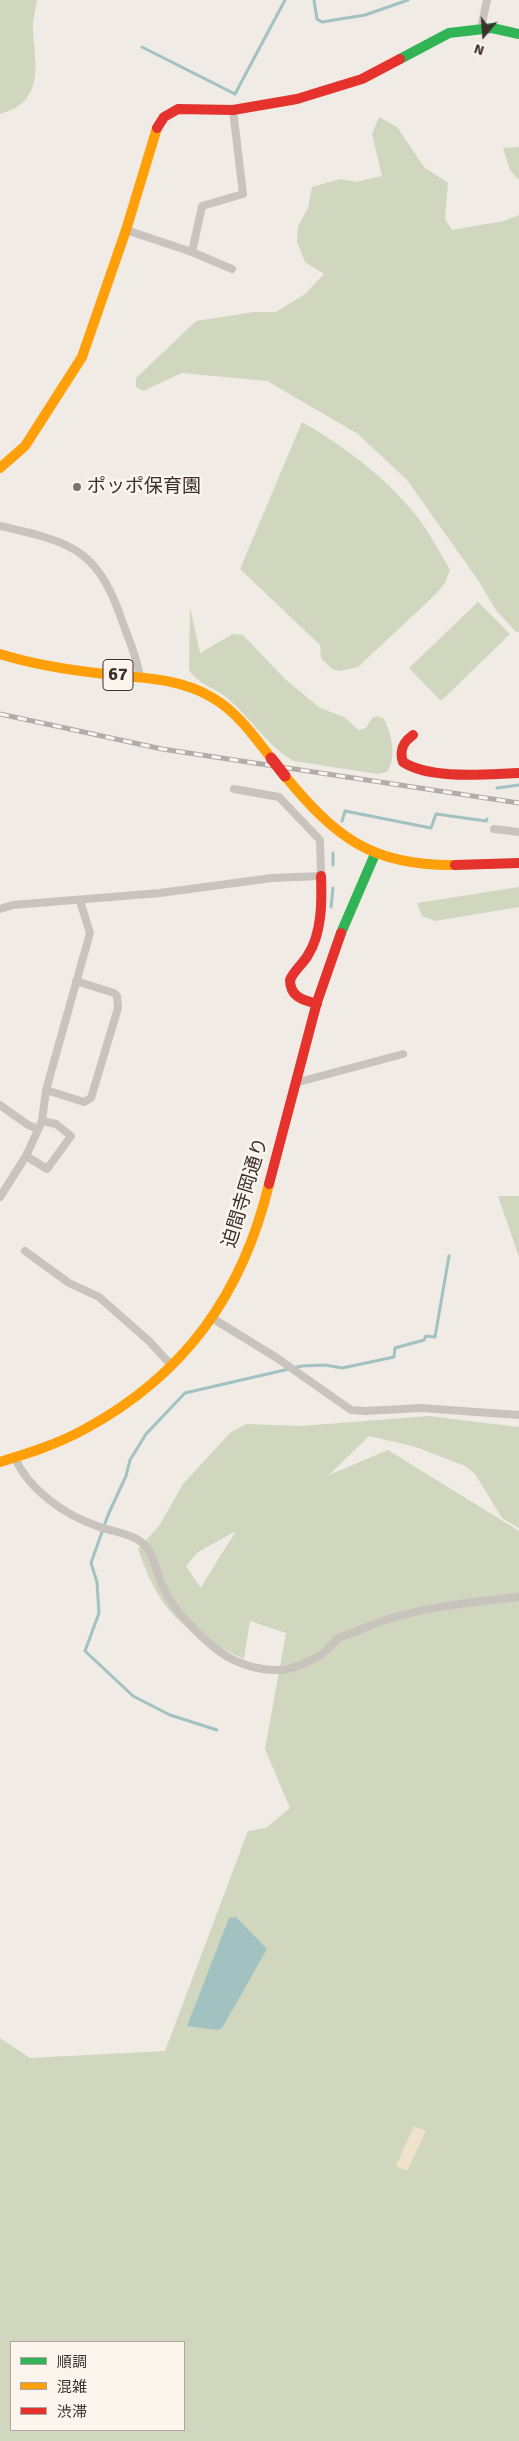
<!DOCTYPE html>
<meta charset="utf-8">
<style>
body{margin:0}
#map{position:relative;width:519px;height:2441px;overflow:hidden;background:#f0ebe5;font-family:Signika,"Noto Sans JP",sans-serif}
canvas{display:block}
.legend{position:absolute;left:10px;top:2341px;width:175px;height:90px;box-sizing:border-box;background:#fbf5ee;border:1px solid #aea6a0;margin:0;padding:6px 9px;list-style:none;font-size:15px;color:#3b302b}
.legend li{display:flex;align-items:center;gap:10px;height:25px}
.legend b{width:25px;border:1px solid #aea6a0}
.north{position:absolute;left:459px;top:10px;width:50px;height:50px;-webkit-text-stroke:4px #fbf5ee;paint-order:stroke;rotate:198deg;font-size:14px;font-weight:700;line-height:20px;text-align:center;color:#3b302b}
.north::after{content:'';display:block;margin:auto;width:18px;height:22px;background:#3b302b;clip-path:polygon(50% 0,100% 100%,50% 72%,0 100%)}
</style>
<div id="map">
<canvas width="519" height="2441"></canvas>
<ul class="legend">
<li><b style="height:6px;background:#30b455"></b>順調</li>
<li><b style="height:6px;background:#ff9f0a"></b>混雑</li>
<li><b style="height:6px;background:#e5322d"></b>渋滞</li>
</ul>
<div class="north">N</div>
</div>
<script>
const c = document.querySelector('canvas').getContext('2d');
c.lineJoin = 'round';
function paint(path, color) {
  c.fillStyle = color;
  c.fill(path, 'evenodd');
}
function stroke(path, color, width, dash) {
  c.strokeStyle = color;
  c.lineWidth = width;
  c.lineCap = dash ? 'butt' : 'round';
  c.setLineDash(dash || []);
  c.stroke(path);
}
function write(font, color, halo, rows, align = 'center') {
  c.font = font + ' Signika,"Noto Sans JP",sans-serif';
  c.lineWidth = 5;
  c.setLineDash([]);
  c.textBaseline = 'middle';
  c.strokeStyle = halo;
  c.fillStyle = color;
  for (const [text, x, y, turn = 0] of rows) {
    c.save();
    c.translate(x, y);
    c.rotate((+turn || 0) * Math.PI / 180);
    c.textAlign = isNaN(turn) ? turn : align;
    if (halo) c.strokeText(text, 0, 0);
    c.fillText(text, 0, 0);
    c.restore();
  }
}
paint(new Path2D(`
 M0,0H37C36,8 34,15 33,23C32,47 43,77 26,99C20,107 9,111 0,114Z
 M379,117L397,127L424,167L448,183L445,219L452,230L504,221L519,215V632H516L496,610L478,580L407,480L358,434L267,381L182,373L143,391L136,387V378L196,321L254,312H276L305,294L324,274L305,262L297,242L298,226L308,208L312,187L340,179L356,182L382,176L372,134Z
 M519,147V180L510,170L503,148Z
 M302,422C342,445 380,473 410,508C426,526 438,549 450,570L445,583L436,594L358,667L340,671L332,669L321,658L320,645L240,569Z
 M478,602L510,634L441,701L409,668Z
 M190,607L200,653L233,634L243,635L285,679L320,708L344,717L359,730L366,728L372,718L377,716L383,718C392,732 397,758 387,772L377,774L294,761C266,746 250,715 223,695C212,687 197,683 189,670Z
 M519,887V907L435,921L422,916L417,903Z
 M498,1196H519V1257Z
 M429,1416L519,1427V1528L502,1518L475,1474L465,1466L416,1447L369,1436L329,1475L388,1450L519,1531V2441H0V2038L30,2058L165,2051L248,1831L266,1828L290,1808L265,1749L286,1633L250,1621L244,1659C182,1630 161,1615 138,1549L159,1526L183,1484L231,1432L246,1424L301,1426ZM236,1531L201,1587H200L186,1566L198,1552ZM11,2342H184V2430H11Z`), '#d1d6bf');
paint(new Path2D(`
 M414,2126L426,2131L407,2171L396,2166Z`), '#efe3cc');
paint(new Path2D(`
 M236,1917L267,1949L222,2028L218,2030L187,2026L229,1918Z`), '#a1c2c1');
stroke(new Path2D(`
 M314,0L317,19L322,22L365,15L408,0
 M142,47L235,94L285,0
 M497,788L519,785
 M342,821L345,811L431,828L436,814L486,821L487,819
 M333,853V865
 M331,907L333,888
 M217,1730L170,1715L133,1696L85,1651L99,1613L97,1582L91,1563L108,1515L126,1476L130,1460L146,1434L185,1393L302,1366L325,1365L342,1368L394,1357L395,1348L424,1340L426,1336L435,1337L449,1256`), '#a1c2c1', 3);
stroke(new Path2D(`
 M481,28L487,0
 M126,230L192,252L232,269
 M192,252L202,206L243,194L233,110
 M0,526C75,543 98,549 124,626C130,643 138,660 140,678
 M494,829L519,832
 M0,909L13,905L160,893L272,878L321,876L320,840L279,797L234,789
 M295,1083L403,1054
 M46,1090L84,1102L91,1098L118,1008L117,996L114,993L76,981
 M0,1105L28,1125L38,1129
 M26,1156L47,1169L71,1136L56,1124L42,1121
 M0,1197L26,1156L42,1121L46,1090L90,933L80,901
 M25,1251L69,1283L99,1297L149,1341L172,1366
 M212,1318L277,1358L351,1410L365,1411L421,1408L519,1415
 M15,1458C29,1490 65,1515 97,1526C110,1531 129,1533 140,1541C155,1552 155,1571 163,1587C173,1610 200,1637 220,1652C238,1665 266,1673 288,1669C300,1666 316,1659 326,1651C330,1647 334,1641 339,1638C348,1634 358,1631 367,1627C411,1608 472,1602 519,1597`), '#c9c3be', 8);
stroke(new Path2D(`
 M400,59L449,33L492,28L519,34
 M341,933L375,854`), '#30b455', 10);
stroke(new Path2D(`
 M0,468L25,446L82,357L126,230L157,128
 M0,654C34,665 69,670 105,674C142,678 180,678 213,698C237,712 254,736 271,758
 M285,776C336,838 372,866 455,865
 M0,1462C29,1453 58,1444 85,1429C185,1375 243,1293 269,1184`), '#ff9f0a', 10);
stroke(new Path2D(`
 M157,128L164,117L178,109L233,110L297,99L362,79L400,59
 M413,735C403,742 399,750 403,762C431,780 486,774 519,773
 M455,865L519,863
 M317,1004C303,1000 290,997 290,980C294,970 303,964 308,955C322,933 322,902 321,876
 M269,1184L317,1002L341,933`), '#e5322d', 10);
const rail = new Path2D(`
 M0,714L162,749L519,803`);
stroke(rail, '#b1aca8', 5);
stroke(rail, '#fbf5ee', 3, [9]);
stroke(new Path2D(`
 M271,758L285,776`), '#e5322d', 11);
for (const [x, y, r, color] of [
 [77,487,5,"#7a716c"]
]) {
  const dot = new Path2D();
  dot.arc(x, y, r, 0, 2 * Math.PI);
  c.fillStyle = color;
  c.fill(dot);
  stroke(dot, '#fbf5ee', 2);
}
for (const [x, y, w] of [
 [118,675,30]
]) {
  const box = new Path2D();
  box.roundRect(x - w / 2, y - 15.5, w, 31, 4);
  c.fillStyle = '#fbf5ee';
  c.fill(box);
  stroke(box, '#3b302b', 1);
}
write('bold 18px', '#3b302b', null, [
 ["67",118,675]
]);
write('19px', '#3b302b', '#fbf5ee', [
 ["ポッポ保育園",87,487]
], 'left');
write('19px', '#3b302b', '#fbf5ee', [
 ["迫間寺岡通り",246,1193,-73]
]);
</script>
